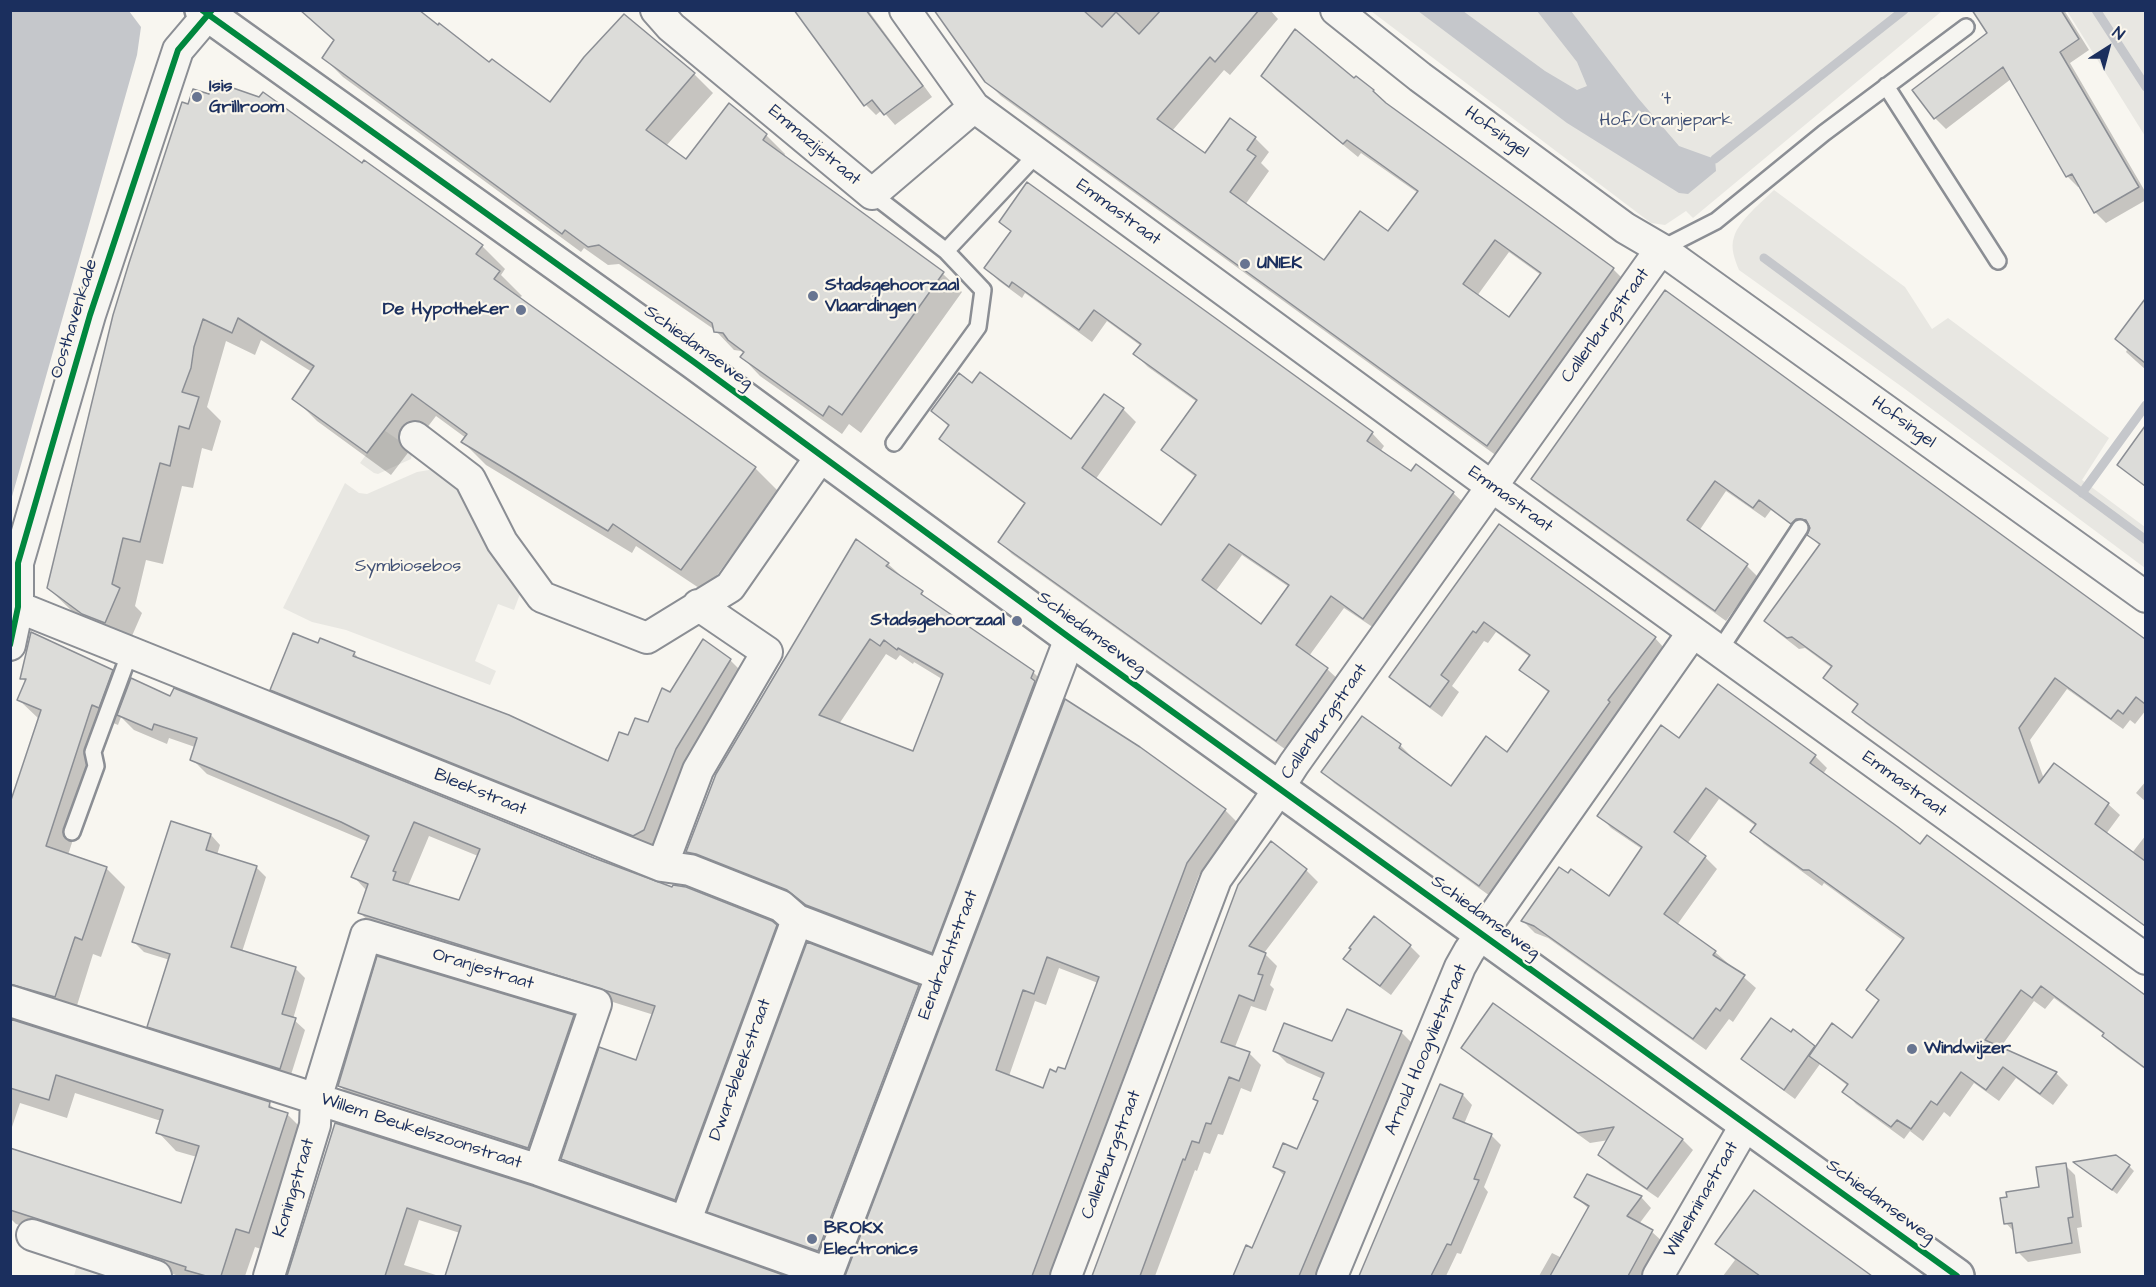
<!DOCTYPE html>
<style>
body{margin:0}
#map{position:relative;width:2156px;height:1287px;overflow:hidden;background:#f8f6f0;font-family:"Architects Daughter",sans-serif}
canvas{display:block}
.frame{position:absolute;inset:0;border:12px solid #1b2f5e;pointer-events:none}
.north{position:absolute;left:2078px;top:18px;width:60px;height:60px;-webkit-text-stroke:4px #fbf7ec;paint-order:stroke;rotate:36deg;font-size:16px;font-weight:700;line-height:24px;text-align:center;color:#1b2f5e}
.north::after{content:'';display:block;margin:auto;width:21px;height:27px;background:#1b2f5e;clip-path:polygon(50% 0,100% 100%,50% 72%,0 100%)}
</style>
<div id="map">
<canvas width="2156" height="1287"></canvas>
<div class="frame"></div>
<div class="north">N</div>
</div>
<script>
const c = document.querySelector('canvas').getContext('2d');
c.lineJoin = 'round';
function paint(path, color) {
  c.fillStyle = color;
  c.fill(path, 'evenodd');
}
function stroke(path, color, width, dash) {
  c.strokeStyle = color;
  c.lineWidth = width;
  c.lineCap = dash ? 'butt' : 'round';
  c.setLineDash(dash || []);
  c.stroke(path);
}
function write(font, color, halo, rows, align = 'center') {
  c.font = font + ' "Architects Daughter",sans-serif';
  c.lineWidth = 4.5;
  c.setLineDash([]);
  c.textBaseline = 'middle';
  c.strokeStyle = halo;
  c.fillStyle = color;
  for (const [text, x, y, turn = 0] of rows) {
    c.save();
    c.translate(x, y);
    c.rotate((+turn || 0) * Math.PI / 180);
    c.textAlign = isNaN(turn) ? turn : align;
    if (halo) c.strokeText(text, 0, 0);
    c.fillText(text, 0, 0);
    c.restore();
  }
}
paint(new Path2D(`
 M1371,11H1942L1693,218L1686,211L1665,225L1651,223Z
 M2067,11H2145V136Z
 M1774,190L1905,287L1932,329L1948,318L2109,438L2082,480L2145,527V568L1905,389L1739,270C1735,260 1730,248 1734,237C1739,220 1762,202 1774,190Z
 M384,430L413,450L411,459L378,474L374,473L360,463Z
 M435,469L458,485L491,548L520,594L514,610L498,604L475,661L496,671L490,685L346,630L312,622L283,608L345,483L359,493L367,494L417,472Z
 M78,1261L124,1276H74Z`), '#e8e7e2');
paint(new Path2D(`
 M11,10L129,11L141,27L137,55L11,500Z
 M1418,11H1463L1545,71L1577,90L1587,86L1577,62L1537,11H1571L1638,98L1679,146L1715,159L1716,171L1688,194L1679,193L1567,123Z`), '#c5c7cb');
paint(new Path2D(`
 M300,10H417L489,64L550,105L624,16L694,74L713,93L666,146L686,161L729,105L766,135L785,154L784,156L943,274L962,292L861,433L849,424L842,434L760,376L742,357L744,354L741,351L734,350L715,330L619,264L608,265L584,248L581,252L343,77L324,58L335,42Z
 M803,10H868L932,97L895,125L882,110L876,115L866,105Z
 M935,10H1270L1278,19L1230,75L1224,70L1172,131L1205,155L1231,120L1255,138L1269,152L1261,163L1269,171L1245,205L1324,262L1388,233L1418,193L1361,153L1358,157L1276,90L1263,76L1386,105L1613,269L1627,283L1501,459L1001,96L986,81ZM1509,252L1541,275L1509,319L1477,296Z
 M1987,10H2064L2089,50L2070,63L2146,193V200L2106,223L2095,212L2080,186L2078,187L2067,176L2011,79L1946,129L1935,118L1989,34Z
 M362,165L482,246L505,269L501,275L522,296L519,298L755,468L778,491L705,592L636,546L632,553L486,465L463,442L466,438L436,416L391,475L317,421L294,398L312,372L261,340L255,355L226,341L207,407L221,421L212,451L202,448L193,488L182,486L163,564L146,560L135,606L142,613L128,645L106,637L72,611L48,588L89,416Z
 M1001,221L1372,433L1384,446L1380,452L1411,473L1453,493L1466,505L1377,630L1344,608L1309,656L1327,669L1340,681L1289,752L1012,554L999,542L1026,505L953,451L941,439L949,427L933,411L972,385L1072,441L1104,396L1123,409L1136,422L1095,480L1161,528L1196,477L1176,462L1163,449L1197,402L1148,367L1135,354L1141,346L1107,321L1092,342L1025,293L1022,298L999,281L986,268L1012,233ZM1242,555L1289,587L1262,626L1215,592Z
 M1665,292L2146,643V710L2135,724L2130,720L2123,729L2067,689L2030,740L2044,779L2055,765L2108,804L2120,815L2106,834L2132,853L2146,835V927L1865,723L1854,711L1858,705L1836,689L1825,678L1832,668L1805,648L1799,649L1777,632L1766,621L1820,546L1809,535L1810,530H1808L1803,534L1771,510L1765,518L1726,491L1699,531L1747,566L1758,577L1726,621L1544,490L1533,479Z
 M2136,314L2146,322V370L2126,352L2127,350L2117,339Z
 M2145,429L2146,430V487L2119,465Z
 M1499,526L1655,638L1665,649L1618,711L1620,714L1490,896L1334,783L1323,772L1362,718L1400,745L1411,756L1410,758L1452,788L1508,754L1549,693L1521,670L1530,657L1496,632L1488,643L1484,641L1452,686L1459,692L1442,717L1402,688L1391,677Z
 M856,541L888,564L936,607L1033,672L1049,688L947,968L823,920L805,905L713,869L703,867L687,852ZM886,654L896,660L900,655L913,664L914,662L942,679L914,753L839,724Z
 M319,645L354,653L361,661L609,763L648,724L671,694L730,660L745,675L660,845L650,851L287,705L272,689Z
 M112,671L129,687L171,698L593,859L776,926L791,941L690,1214L578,1174L563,1159L637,1062L654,1015L375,927L360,913L367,891L353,876L368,842L207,774L192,759L195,747L169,738L167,744L134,730L121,717L118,725L111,722L68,855L107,869L125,887L101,957L93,954L74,1015L12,1016L11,1021L269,1104L277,1111L287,1114L306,1133L267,1251L255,1247L245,1276H179L16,1224L10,1218V1150L182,1205L197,1157L176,1151L158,1132L161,1121L75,1093L67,1118L20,1103L10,1133V809L39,719L19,700L26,682L22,678ZM429,836L478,856L460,902L408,886Z
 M1066,702L1225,810L1237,822L1199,875L1049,1276H847ZM1059,968L1098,983L1066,1071L1057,1074L1044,1090L1009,1076L1035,1001L1046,1005Z
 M1679,740L1815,756L1827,768L1823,774L1921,846L1927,837L2146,996V1070L2116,1048L2104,1036L2105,1035L2054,998L2045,1009L2034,1001L2000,1048L2056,1073L2068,1085L2053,1105L2016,1078L1999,1101L1974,1083L1950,1117L1944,1112L1923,1141L1910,1131L1904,1139L1856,1104L1844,1091L1848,1086L1820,1064L1795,1099L1754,1069L1743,1059L1814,1047L1816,1049L1852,1040L1880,1002L1868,990L1904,941L1824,883L1822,886L1764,844L1752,832L1756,826L1719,799L1687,844L1705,857L1717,869L1677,925L1715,952L1756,988L1733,1022L1729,1019L1706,1050L1548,938L1535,933L1523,921L1609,898L1642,849L1611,828L1599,815Z
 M2146,781V802L2136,793Z
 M172,823L211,835L220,845L217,855L256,867L266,877L242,952L295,968L305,978L293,1019L305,1030L290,1078L158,1036L148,1026L170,960L144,952L134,942Z
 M1271,844L1306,870L1318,882L1264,953L1277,966L1270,985L1274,989L1266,1011L1251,1006L1235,1047L1249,1053L1261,1065L1251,1092L1241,1088L1223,1135L1218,1134L1210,1154L1204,1152L1197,1171L1195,1170L1155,1276H1092L1239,886Z
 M808,944L918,986L929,997L828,1260L818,1257L919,990H916L815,1256L719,1221L709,1211Z
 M1410,946L1420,956L1391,995L1355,969L1345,959Z
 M1493,1005L1683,1140L1693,1150L1658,1198L1610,1165L1600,1155L1609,1140L1590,1143L1473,1058L1463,1048Z
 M573,1017L584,1028L539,1158L351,1097L340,1086Z
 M1401,1032L1413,1044L1316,1276H1234L1247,1247L1253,1250L1285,1176L1275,1167L1298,1151L1319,1102L1315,1099L1323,1079L1287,1063L1275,1051Z
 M1441,1085L1463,1095L1472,1105L1464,1124L1491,1135L1501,1145L1484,1187L1488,1192L1461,1254L1457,1253L1446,1276H1360Z
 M336,1125L533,1188L782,1276H447L460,1233L419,1220L404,1265L439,1276H288Z
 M2065,1165L2075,1175L2082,1227L2077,1228L2081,1253L2028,1262L2018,1252L2014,1232L2006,1223L2009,1198L2041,1188Z
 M2080,1166H2129L2134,1171L2117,1194Z
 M1754,1192L1871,1276H1723L1735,1260L1717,1244Z
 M1576,1197H1641L1651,1208L1639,1224L1652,1232L1663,1242L1643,1276H1539L1552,1253L1562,1258L1589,1209Z`), '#0003');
stroke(new Path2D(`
 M2096,10L2146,87
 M1715,159L1904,10
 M1764,258L2146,540
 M2082,493L2146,405`), '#c5c7cb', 9);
const building = new Path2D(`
 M300,10H419L438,25L439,23L489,62L492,59L550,102L584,57L624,14L695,73L646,130L686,159L729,103L767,134L763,140L944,272L842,415L829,406L823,416L740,357L744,352L728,340L723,333L714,332L712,323L599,245L588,247L565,230L562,234L322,58L334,40Z
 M794,10H866L923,86L884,115L872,100L864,106Z
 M934,10H1083L1102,27L1116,12L1139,34L1161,10H1259L1215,62L1210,57L1157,119L1205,153L1230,118L1256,137L1247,150L1256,156L1230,192L1324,260L1360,211L1388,231L1418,191L1347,140L1343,144L1261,76L1295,29L1354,78L1356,76L1374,90L1373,91L1386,103L1614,268L1487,446L985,82ZM1495,240L1541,273L1509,317L1463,284Z
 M1972,10H2061L2079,39L2060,52L2139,187L2094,213L2072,174L2066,177L2003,67L1934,119L1912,90L1987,33Z
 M213,81L259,97L263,92L362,163L364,160L483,245L476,254L500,271L494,279L756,467L681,570L613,524L608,531L461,442L467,434L412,394L367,453L292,399L314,366L238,318L232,333L203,319L194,347L191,368L182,392L199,397L189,429L179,426L170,466L160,463L140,542L123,538L112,584L120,588L105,623L82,614L47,588L113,315L129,263L182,102L188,104L193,89L209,94Z
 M1027,182L1373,432L1367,441L1411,471L1416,464L1454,492L1363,619L1331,596L1296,645L1328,668L1276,741L998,542L1025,503L939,439L949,425L931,411L959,373L972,383L980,372L1071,439L1104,394L1124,408L1082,468L1161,525L1196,475L1161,450L1197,400L1133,354L1141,344L1094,310L1079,330L1012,282L1009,287L984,268L1011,231L999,222ZM1229,544L1289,585L1261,624L1202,580Z
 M1665,290L2145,639V704L2136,697L2123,714L2118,710L2111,719L2055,678L2019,728L2039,783L2054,763L2109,803L2095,824L2145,861V926L1852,712L1858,704L1823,678L1832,666L1792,637L1787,638L1764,621L1820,544L1807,535L1810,528L1806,520L1796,519L1791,524L1759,500L1753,508L1715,481L1687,520L1748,564L1715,611L1531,479Z
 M2145,299V363L2115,339Z
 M2145,426V486L2117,465Z
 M1499,524L1656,637L1608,700L1610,702L1479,886L1321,772L1362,716L1401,744L1399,748L1451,786L1486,736L1507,752L1549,691L1519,670L1530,655L1484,622L1476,633L1473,631L1441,675L1449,681L1430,707L1389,677Z
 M856,539L889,563L886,566L923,591L921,594L1034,671L1031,678L1035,681L932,953L806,905L787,890L696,854L686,852L716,774ZM870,639L880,646L884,640L897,650L898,648L943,674L913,751L819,715Z
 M31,632L113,670L99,708L92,705L46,846L107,867L82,940L75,937L55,997L10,984V803L41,710L17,700L26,679H20Z
 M293,633L318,643L320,638L355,652L353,656L509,715L608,761L619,732L628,735L635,718L648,722L662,688L670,692L703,639L731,659L676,749L644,830L633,836L270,690Z
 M131,678L170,696L174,688L594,858L672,887L673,885L686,887L772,921L777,925L675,1200L561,1159L599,1047L636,1060L655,1006L358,913L368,884L351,877L369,836L341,822L190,760L197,738L154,724L152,730L117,715ZM414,822L480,849L459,900L393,880L396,872L393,871Z
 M1718,684L1816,755L1810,763L1898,827L1920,844L1927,835L2145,995V1068L2102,1036L2104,1033L2041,986L2032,998L2021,990L1985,1040L2057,1072L2040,1094L2003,1067L1986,1090L1961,1072L1937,1105L1931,1101L1911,1129L1897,1120L1891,1127L1842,1092L1848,1084L1809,1056L1832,1023L1852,1038L1879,1000L1866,990L1904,938L1809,870H1803L1750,832L1756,824L1706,788L1674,832L1706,856L1664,914L1716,951L1713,955L1745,975L1720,1011L1716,1008L1693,1039L1534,926L1521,921L1559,867L1568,873L1571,869L1609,896L1642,847L1597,816L1661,725L1679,738Z
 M1065,699L1140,747L1226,809L1187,863L1032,1276H845ZM1047,957L1099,977L1065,1069L1058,1067L1056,1072L1050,1069L1043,1088L996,1070L1023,990L1034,994Z
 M171,821L211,834L206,850L257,866L231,947L296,967L282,1014L296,1018L280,1069L147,1027L170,954L132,942Z
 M1271,841L1307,869L1249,946L1266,953L1258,974L1263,975L1254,1001L1239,995L1221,1042L1250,1052L1239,1081L1229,1077L1211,1124L1206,1123L1199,1143L1192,1141L1185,1160L1183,1159L1140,1276H1092L1238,885Z
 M1374,916L1411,945L1380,986L1343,959L1351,949L1349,948Z
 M807,942L919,985L818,1251L707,1212Z
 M377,956L574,1015L528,1148L338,1086Z
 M1493,1003L1683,1139L1647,1189L1598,1155L1614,1127L1578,1133L1461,1048Z
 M1347,1009L1402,1031L1299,1276H1233L1246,1245L1252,1248L1285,1172L1273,1167L1283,1143L1297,1149L1318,1101L1313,1099L1324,1073L1273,1051L1284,1023L1332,1041Z
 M1771,1018L1791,1032L1793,1029L1815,1046L1784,1090L1741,1059Z
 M10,1019L270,1102L269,1107L288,1113L249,1233L236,1229L221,1276H206L185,1270L186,1267L10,1210V1148L181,1203L199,1146L156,1133L163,1110L56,1075L49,1100L10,1088Z
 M1440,1084L1463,1094L1453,1118L1492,1134L1474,1179L1479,1180L1451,1245L1447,1244L1431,1276H1359Z
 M335,1123L533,1186L786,1276H445L461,1226L407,1208L385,1276H287Z
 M2116,1155L2130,1165L2112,1190L2073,1162Z
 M2066,1163L2073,1217L2068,1218L2072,1243L2016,1253L2012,1223L2004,1224L2000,1198L2007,1197L2006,1192L2039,1187L2036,1167Z
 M1587,1174L1642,1196L1627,1216L1653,1230L1628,1276H1550L1589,1206L1574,1197Z
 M1754,1190L1803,1226L1872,1276H1760L1715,1244Z`);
paint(building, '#dcdcd9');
stroke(building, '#8b8e94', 1.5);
const service = new Path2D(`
 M1886,86L1998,261
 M872,194L946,251L1037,154
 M1661,249L1716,221L1824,133L1966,27
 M894,443L978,327L983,290L946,251
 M1719,651L1800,528
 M72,832L96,766L93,752L130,652`);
const minor = new Path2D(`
 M656,10L671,27L872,194L974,107
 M905,10L974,107L1491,486L2146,959
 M1336,10L1420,77L1625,228L1661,249L2146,597
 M415,437L470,479L502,542L542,597L647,638L730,587L821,456
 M18,607L662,866L690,870L781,906L797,920L941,975
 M10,645L18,607V563L90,315L178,50L212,10
 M662,866L698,770L767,652L698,605
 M10,1001L539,1170L828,1273
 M686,1220L797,920
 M32,1235L156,1276
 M269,1276L315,1125L316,1099L366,935L596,1004L539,1170
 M827,1276L1070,638
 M1066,1276L1216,879L1268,805L1294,764L1661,249
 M1332,1276L1460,967L1469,951L1693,632
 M1658,1276L1746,1124`);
const tertiary = new Path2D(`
 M202,10L694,362L1070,638L1957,1276`);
stroke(service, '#8b8e94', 20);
stroke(minor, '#8b8e94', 34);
stroke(tertiary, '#8b8e94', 38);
stroke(service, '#f6f5f1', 15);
stroke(minor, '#f6f5f1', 30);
stroke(tertiary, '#f6f5f1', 33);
stroke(new Path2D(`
 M202,10L694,362L1070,638L1957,1276
 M10,645L18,607V563L90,315L178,50L212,10`), '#00873e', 6);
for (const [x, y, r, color] of [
 [197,97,6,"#687591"],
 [1245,264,6,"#687591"],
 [813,296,6,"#687591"],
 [521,310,6,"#687591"],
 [1017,621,6,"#687591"],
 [1912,1049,6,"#687591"],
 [812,1239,6,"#687591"]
]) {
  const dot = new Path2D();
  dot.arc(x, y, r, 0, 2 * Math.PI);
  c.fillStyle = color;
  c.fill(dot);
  stroke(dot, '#fbf7ec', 2);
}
write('bold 18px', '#1b2f5e', '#fbf7ec', [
 ["Isis",209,87],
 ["Grillroom",209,108],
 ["UN1EK",1257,264],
 ["Stadsgehoorzaal",825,286],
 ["Vlaardingen",825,307],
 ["De Hypotheker",509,310,"right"],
 ["Stadsgehoorzaal",1005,621,"right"],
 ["Windwijzer",1924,1049],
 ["BROKX",824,1229],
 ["Electronics",824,1250]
], 'left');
write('18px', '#415176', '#fbf7ec', [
 ["'t",1666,100],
 ["Hof/Oranjepark",1666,121],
 ["Symbiosebos",408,567]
]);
write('18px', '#1b2f5e', '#fbf7ec', [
 ["Hofsingel",1496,133,36],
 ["Emmazijstraat",814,146,40],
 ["Emmastraat",1118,213,36],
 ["Oosthavenkade",75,319,-73],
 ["Callenburgstraat",1606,326,-54],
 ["Schiedamseweg",698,348,36],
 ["Hofsingel",1903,423,36],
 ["Emmastraat",1510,500,36],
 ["Schiedamseweg",1091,634,36],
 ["Callenburgstraat",1325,722,-55],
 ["Emmastraat",1904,785,36],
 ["Bleekstraat",480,793,22],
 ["Schiedamseweg",1485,918,36],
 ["Eendrachtstraat",949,955,-69],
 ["Oranjestraat",483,970,17],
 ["Arnold Hoogvlietstraat",1427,1050,-67],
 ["Dwarsbleekstraat",741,1070,-70],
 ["Willem Beukelszoonstraat",421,1132,18],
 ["Callenburgstraat",1112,1155,-69],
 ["Koningstraat",295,1188,-73],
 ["Wilhelminastraat",1702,1200,-60],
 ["Schiedamseweg",1880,1202,36]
]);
</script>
